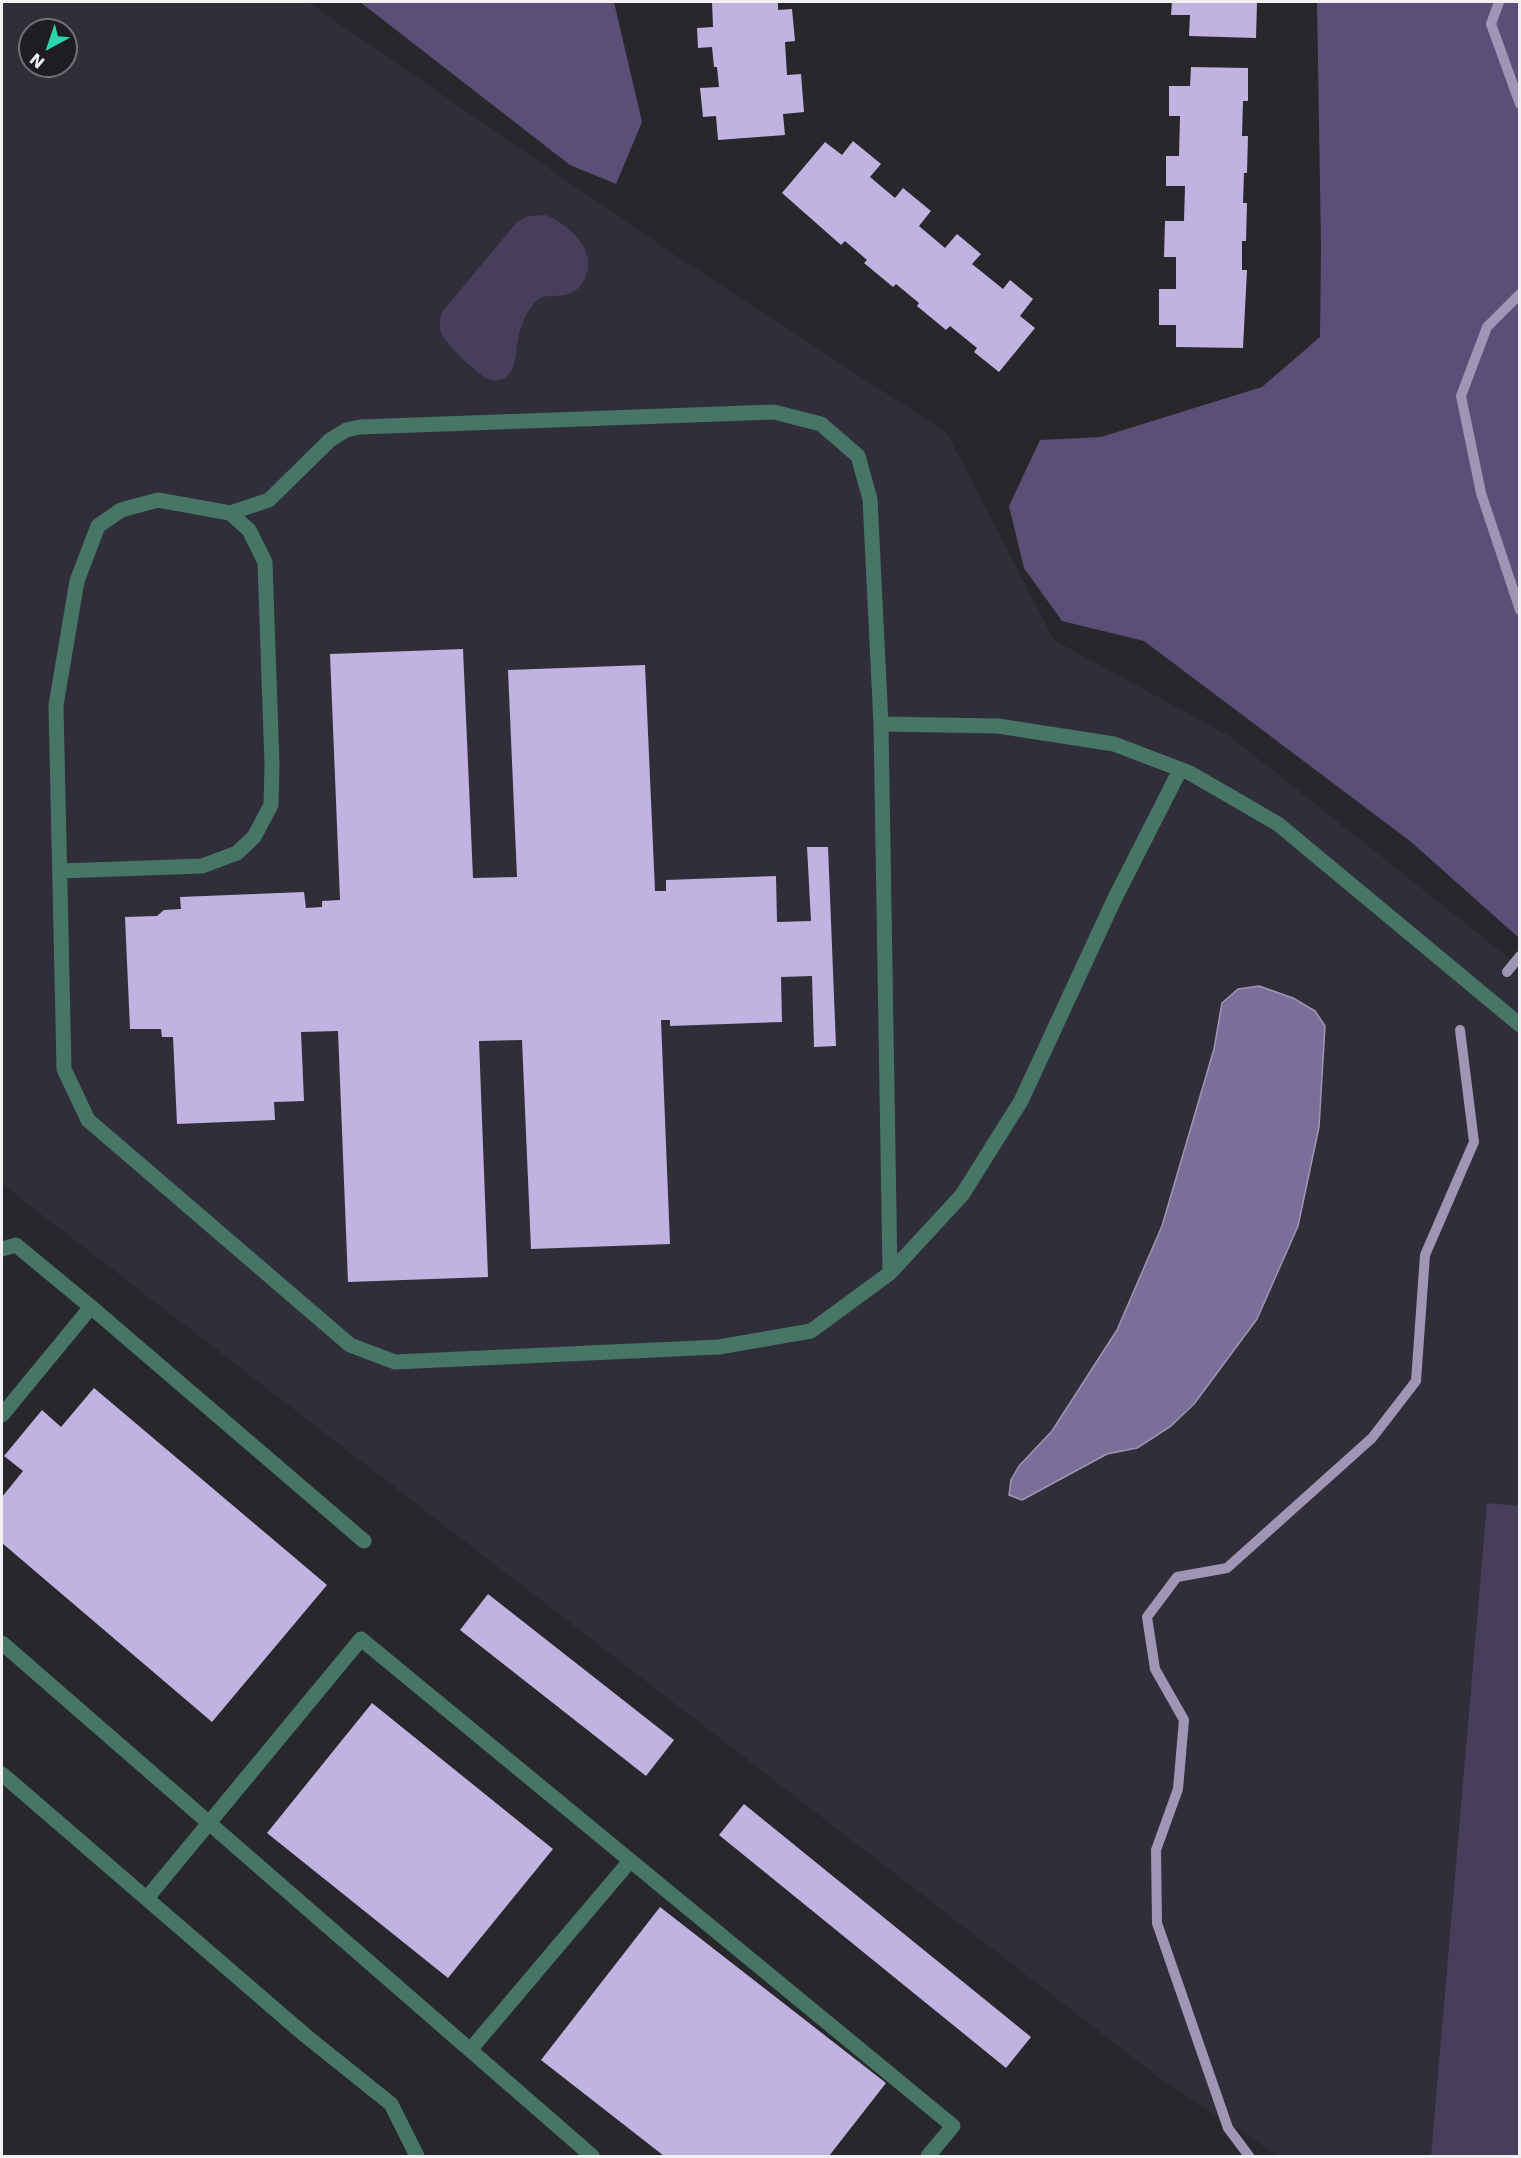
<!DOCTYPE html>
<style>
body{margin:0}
#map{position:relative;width:1521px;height:2158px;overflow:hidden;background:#28272b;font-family:"DejaVu Sans",sans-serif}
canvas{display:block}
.frame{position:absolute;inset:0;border:3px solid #f1f0f3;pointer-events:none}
.north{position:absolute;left:18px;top:18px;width:60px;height:60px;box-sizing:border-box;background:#1e1d21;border:2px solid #727175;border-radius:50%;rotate:220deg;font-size:16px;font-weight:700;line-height:24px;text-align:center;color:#f1f0f3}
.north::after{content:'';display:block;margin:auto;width:21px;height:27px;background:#2cd5ab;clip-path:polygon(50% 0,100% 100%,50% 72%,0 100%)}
</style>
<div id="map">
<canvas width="1521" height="2158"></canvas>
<div class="frame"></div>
<div class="north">N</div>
</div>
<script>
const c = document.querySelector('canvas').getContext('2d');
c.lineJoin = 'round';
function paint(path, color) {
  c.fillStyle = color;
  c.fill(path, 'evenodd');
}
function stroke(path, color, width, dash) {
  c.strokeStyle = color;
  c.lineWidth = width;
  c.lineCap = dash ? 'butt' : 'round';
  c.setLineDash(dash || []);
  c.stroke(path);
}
paint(new Path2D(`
 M2,2H308L673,254L947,433L1054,640L1231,737L1519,966V2156H1278L1157,2076L2,1184ZM30,30H66V66H30Z`), '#302e38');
paint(new Path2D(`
 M546,215C570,225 601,253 583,282C569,305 545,289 535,302C528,310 521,324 519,335C515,348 518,369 506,377C501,381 494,381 488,379C477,374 443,342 440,330C439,324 440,318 442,312L517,222L528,216Z
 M1487,1503L1519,1506V2156H1431Z`), '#463e5a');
paint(new Path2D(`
 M360,2H614L642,122L616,184L570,165Z
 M1317,2H1519V938L1410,841L1144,641L1062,621L1024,568L1009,506L1040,440L1101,437L1262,387L1320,337L1321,247Z`), '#5c4f77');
const water = new Path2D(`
 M1259,986L1293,998L1315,1011L1325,1026L1319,1127L1298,1226L1257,1319L1194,1404L1171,1426L1137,1448L1107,1454L1022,1500L1009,1495L1011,1480L1019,1466L1052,1431L1117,1330L1162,1226L1214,1049L1222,1003L1238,989Z`);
paint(water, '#7b6f99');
stroke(water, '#9e96b4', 1.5);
stroke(new Path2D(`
 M1499,2L1491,24L1520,104
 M1520,294L1487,327L1461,396L1481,493L1520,610
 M1507,972L1520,956
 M1249,2156L1228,2128L1157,1923L1156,1850L1178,1789L1184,1720L1155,1669L1147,1617L1177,1577L1227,1568L1372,1438L1416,1381L1425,1255L1474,1142L1460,1030`), '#9e96b4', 10);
paint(new Path2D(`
 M712,2H778V10L792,9L795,41L785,42L787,75L801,74L804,112L783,114L785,135L718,140L716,116L703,117L700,88L719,87L717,67H714L712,47L698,48L697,28L713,27Z
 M1172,2H1257L1256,38L1189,36L1190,15H1171Z
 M1191,67L1248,68V101H1243L1242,136H1248L1247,173H1244L1243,203H1247L1246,241H1242V270H1247L1243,348L1176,347V325H1159V289H1176V257H1164L1165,221H1184L1185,186H1166V156H1179L1180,116H1169V86H1190Z
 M853,141L881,164L870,177L895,198L903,188L931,211L919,226L945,248L957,234L981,254L972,264L1003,289L1010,280L1033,299L1020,316L1035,328L999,372L974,352L977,348L950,326L946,330L917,306L919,303L896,284L893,287L864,263L867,260L845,241L841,245L782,193L825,142L842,155Z
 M463,649L473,878L517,877L508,670L645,665L655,891H666V880L776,876L777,922L811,921L807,847H828L836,1046L814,1047L812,976L781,977L782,1022L670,1026V1020H661L670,1244L531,1249L522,1040L479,1041L488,1277L348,1282L338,1031L301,1032L304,1101L274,1102L275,1120L177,1124L173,1037H162L161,1029H130L125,917L157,916L164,910L181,909L180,897L304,892L306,908L322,907V901L340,900L330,654Z
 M94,1388L327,1585L212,1722L2,1543V1497L23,1471L4,1456L42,1410L61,1427Z
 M488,1594L674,1740L646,1776L460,1630Z
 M372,1703L553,1849L448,1978L267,1833Z
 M744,1804L1031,2037L1006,2068L719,1835Z
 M660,1907L886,2083L829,2156H664L541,2060Z`), '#c0b3e1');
stroke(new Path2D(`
 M881,724L998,726L1114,744L1190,773L1278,824L1520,1025
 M60,871L202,866L237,853L254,837L271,805L272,765L265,562L249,530L230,513
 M2,1249L16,1245L91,1307
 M890,1273L881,724L870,499L858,456L821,424L774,412L360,427L346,430L330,440L269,500L230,513L158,500L121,510L98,526L77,581L56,705L64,1069L88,1120L350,1345L395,1362L719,1347L811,1331L890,1273L962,1195L1021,1101L1114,900L1180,770
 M2,1415L91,1307L364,1541
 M2,1643L592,2156
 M2,1774L306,2036L391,2104L417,2156
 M147,1898L361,1639L953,2126L928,2156
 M470,2050L630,1861`), '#477566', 15);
</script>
